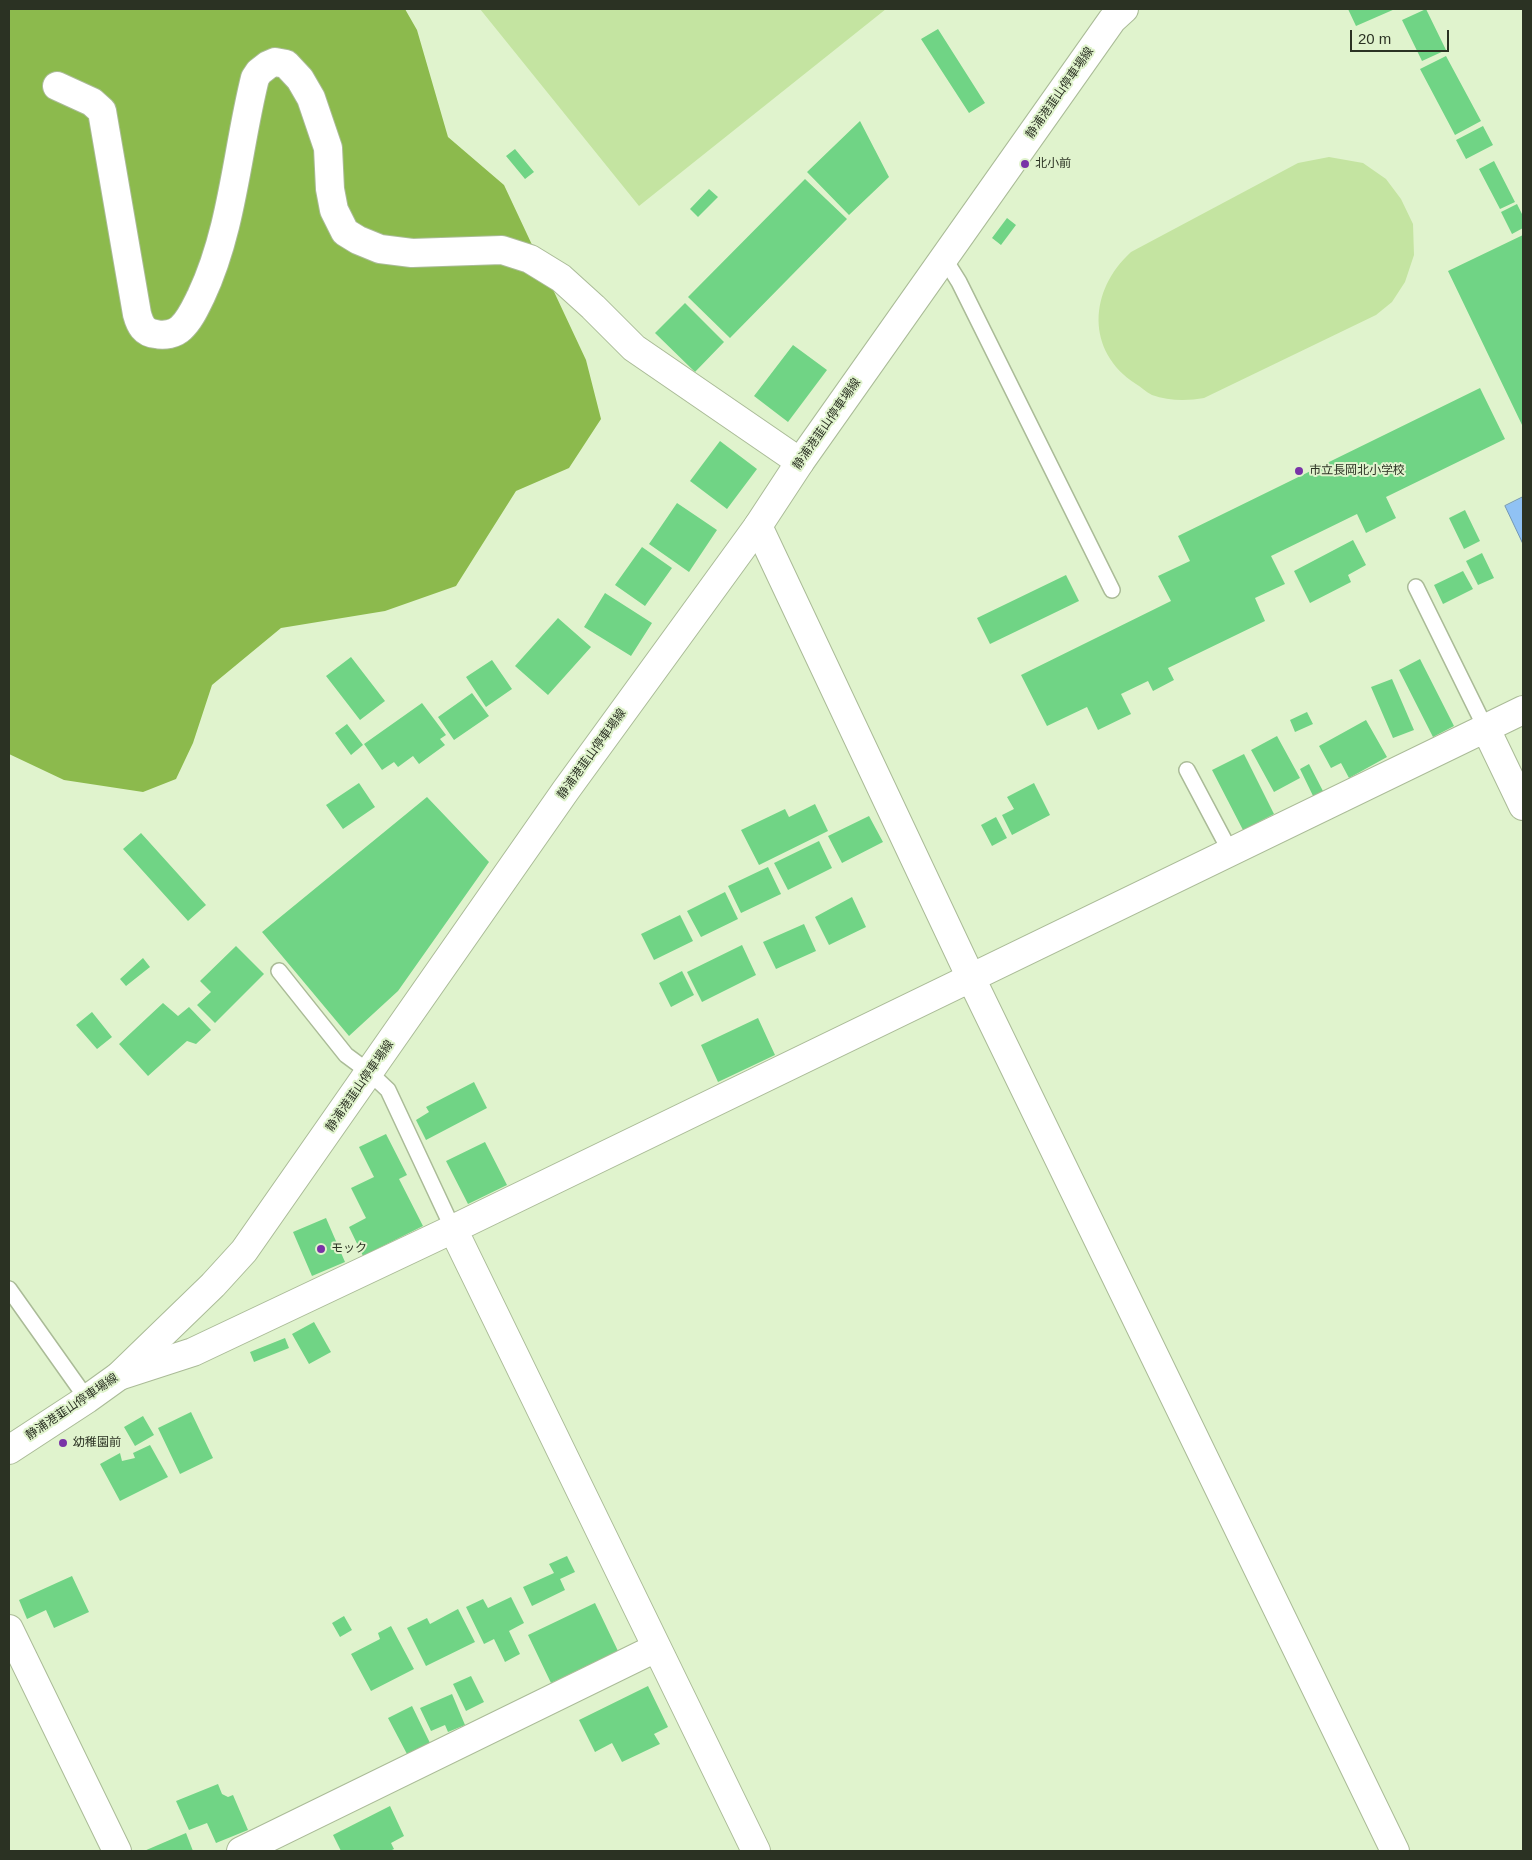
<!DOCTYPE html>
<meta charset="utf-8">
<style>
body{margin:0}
#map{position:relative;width:1532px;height:1860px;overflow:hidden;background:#e0f3cd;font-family:Helvetica,sans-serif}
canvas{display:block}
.frame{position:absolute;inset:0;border:10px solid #2b3223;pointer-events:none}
.scale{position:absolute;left:1350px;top:30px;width:99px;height:22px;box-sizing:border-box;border:2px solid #2b3223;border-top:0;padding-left:6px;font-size:15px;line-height:18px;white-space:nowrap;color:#2b3223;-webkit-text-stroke:4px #e0f3cd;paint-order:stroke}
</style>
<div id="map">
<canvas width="1532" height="1860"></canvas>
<div class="frame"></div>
<div class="scale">20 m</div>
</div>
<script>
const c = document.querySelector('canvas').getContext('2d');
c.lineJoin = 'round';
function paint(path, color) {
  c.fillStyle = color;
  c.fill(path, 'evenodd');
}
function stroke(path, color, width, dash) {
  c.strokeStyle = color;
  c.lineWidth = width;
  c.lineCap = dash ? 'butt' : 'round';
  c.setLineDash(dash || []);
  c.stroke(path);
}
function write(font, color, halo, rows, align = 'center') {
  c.font = font + ' Helvetica,"Noto Sans JP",sans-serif';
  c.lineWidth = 4;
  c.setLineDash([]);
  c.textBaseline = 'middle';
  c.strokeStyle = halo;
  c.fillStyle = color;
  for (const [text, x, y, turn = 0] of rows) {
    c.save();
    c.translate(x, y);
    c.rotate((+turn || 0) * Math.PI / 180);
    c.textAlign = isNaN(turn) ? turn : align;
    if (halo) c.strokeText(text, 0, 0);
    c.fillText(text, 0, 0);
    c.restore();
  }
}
paint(new Path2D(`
 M480,9H886L639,206Z
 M1329,157L1363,163L1386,179L1401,199L1413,224L1414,255L1405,282L1392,302L1376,315L1204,398C1188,401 1168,401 1152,395C1146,392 1141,387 1136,384C1085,351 1089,290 1131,252L1298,163Z`), '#c4e4a1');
paint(new Path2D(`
 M9,9H405L417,30L448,137L504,185L586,360L601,419L569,468L516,491L456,586L385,611L281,628L212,685L193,743L176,779L143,792L64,780L9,754Z`), '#8cba4d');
const water = new Path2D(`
 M1523,497V544L1505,506Z`);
paint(water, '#90c2f4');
stroke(water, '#7297b5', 1);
paint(new Path2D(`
 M1348,9H1395L1356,26Z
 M1426,9L1446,50L1422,61L1402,20Z
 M938,29L985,103L969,113L921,39Z
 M1446,56L1481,121L1455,135L1420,69Z
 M860,121L889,177L849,215L807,172Z
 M1483,126L1493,145L1466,159L1456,140Z
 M515,149L534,172L525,179L506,156Z
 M1494,161L1515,202L1500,209L1479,169Z
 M805,179L847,219L730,338L688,297Z
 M709,189L718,197L698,217L690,209Z
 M1517,204L1523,216V228L1512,234L1501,212Z
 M1007,218L1016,225L1001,245L992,238Z
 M1523,235V427L1448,271Z
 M685,303L724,342L695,372L655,333Z
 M793,345L827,370L788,422L754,396Z
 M1480,388L1505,439L1386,497L1396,518L1366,533L1357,514L1271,556L1285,584L1255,598L1265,621L1168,668L1174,680L1153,691L1148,681L1121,694L1131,714L1098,730L1087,707L1047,726L1021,675L1171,601L1158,576L1190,561L1178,536Z
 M720,441L757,469L727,509L690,481Z
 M677,503L717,530L689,572L649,544Z
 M1465,510L1480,541L1464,549L1449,518Z
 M1353,540L1366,565L1348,575L1351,582L1310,603L1294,571Z
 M642,547L672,568L645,606L615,585Z
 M1482,553L1494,578L1478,585L1466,561Z
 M1463,571L1473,589L1443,604L1434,585Z
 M1066,575L1079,601L990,644L977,618Z
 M605,593L652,623L631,656L584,627Z
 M558,618L591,647L548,695L515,666Z
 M351,657L385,701L360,720L326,676Z
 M1420,659L1454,726L1433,737L1399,670Z
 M492,660L512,689L486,707L466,677Z
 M1392,679L1414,730L1393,738L1371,687Z
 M472,693L489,716L454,740L438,717Z
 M422,703L446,735L440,739L445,745L419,764L413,756L398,767L394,762L382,770L364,744Z
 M1307,712L1313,724L1295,732L1290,720Z
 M1366,720L1387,757L1349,778L1341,763L1331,768L1319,746Z
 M347,724L363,745L351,755L335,733Z
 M1277,736L1300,778L1274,792L1251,750Z
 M1244,754L1274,814L1243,830L1212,770Z
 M1309,764L1325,795L1315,800L1300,769Z
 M359,783L375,807L343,829L326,805Z
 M1034,783L1050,815L1012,835L1002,815L1014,809L1007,797Z
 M427,797L489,862L398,991L349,1036L262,932Z
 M815,804L828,831L759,865L741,830L785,809L789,817Z
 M869,816L883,842L842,863L828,836Z
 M996,817L1007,838L992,846L981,825Z
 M141,833L206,905L188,921L123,849Z
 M819,841L832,868L788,890L774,863Z
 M768,867L781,894L741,913L728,886Z
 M725,892L738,919L701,937L687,911Z
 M852,897L866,927L829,945L815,917Z
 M680,915L693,941L654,960L641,934Z
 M804,924L816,951L776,969L763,942Z
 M742,945L756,975L702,1002L687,972Z
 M236,946L264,974L215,1023L197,1005L211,992L200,981Z
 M143,958L150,967L126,986L120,979Z
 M682,971L694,995L671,1007L659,983Z
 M163,1003L178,1016L189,1007L211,1030L196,1044L187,1041L148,1076L119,1044Z
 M92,1012L112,1037L97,1049L76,1025Z
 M758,1018L775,1055L718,1082L701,1045Z
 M474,1082L487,1108L426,1140L416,1120L429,1112L426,1107Z
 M386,1134L407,1175L399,1179L423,1226L363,1256L349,1227L366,1218L351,1188L374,1177L359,1147Z
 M485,1142L507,1185L468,1204L446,1161Z
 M326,1218L345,1262L312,1276L293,1232Z
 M314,1322L331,1352L309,1364L292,1334Z
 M285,1338L289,1348L254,1362L250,1352Z
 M191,1412L213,1458L180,1474L158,1428Z
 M143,1416L154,1435L135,1446L124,1427Z
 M150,1445L168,1477L120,1501L100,1464L120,1453L122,1461L135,1458L133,1453Z
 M567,1556L575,1572L560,1579L565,1590L532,1606L523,1587L554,1573L549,1564Z
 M72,1576L89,1612L54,1628L46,1610L27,1619L19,1600Z
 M511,1597L524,1623L509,1631L520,1654L505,1662L494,1639L484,1644L466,1607L483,1599L488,1608Z
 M595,1603L618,1651L551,1683L528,1635Z
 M458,1609L475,1642L426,1666L407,1628L427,1618L430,1624Z
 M344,1616L352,1630L340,1637L332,1623Z
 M391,1626L414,1669L371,1691L351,1654L380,1639L378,1633Z
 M471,1676L484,1702L466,1711L453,1684Z
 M648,1686L668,1727L654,1734L660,1744L622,1762L612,1743L595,1752L579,1720Z
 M452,1694L465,1725L448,1732L445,1725L431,1731L420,1708Z
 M412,1706L430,1743L407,1754L388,1718Z
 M218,1784L222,1794L228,1797L233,1795L248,1830L216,1843L207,1823L189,1830L176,1801Z
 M390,1806L404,1836L391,1843L394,1849L390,1851H341L333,1835Z
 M186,1833L193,1851H144Z`), '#70d485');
const lane = new Path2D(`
 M944,258L959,282L1112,590
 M1416,587L1486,729
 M1187,770L1231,853
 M279,971L346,1055L369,1072L388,1090L453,1229
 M9,1289L87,1399`);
const street = new Path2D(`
 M57,86L92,102L102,111L137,314C140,325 144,333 156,334C164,336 175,334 181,328C190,320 196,306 201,296C233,228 237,150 255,78L259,72L268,65L275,62L286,64L300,79L311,98L328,148L330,189L334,210L345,232L358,240L380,249L412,253L502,250L530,259L561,278L593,307L634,348L800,462
 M758,526L971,978L1395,1851
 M1486,729L1523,806
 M453,1229L756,1851
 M119,1376L193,1352L453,1229L1523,710
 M9,1629L117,1851
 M241,1851L656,1648`);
const secondary = new Path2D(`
 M9,1450L87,1399L119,1376L213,1285L244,1251L566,790L758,526L800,462L1112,20L1124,9`);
stroke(lane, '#aabb97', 18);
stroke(street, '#aabb97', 30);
stroke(secondary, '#aabb97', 30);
stroke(lane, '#fff', 15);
stroke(street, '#fff', 28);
stroke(secondary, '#fff', 28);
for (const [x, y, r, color] of [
 [1025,164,5,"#7933a7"],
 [1299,471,5,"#7933a7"],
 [321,1249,5,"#7933a7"],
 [63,1443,5,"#7933a7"]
]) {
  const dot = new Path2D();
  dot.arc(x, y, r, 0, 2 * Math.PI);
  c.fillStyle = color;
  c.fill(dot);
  stroke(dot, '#e0f3cd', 2);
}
write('12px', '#2b3223', '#e0f3cd', [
 ["静浦港韮山停車場線",1060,93,-55],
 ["静浦港韮山停車場線",827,424,-55],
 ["静浦港韮山停車場線",592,754,-54],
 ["静浦港韮山停車場線",360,1086,-55],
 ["静浦港韮山停車場線",72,1407,-34]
]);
write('12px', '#2b3223', '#e0f3cd', [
 ["北小前",1035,164],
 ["市立長岡北小学校",1309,471],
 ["モック",331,1249],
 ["幼稚園前",73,1443]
], 'left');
</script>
